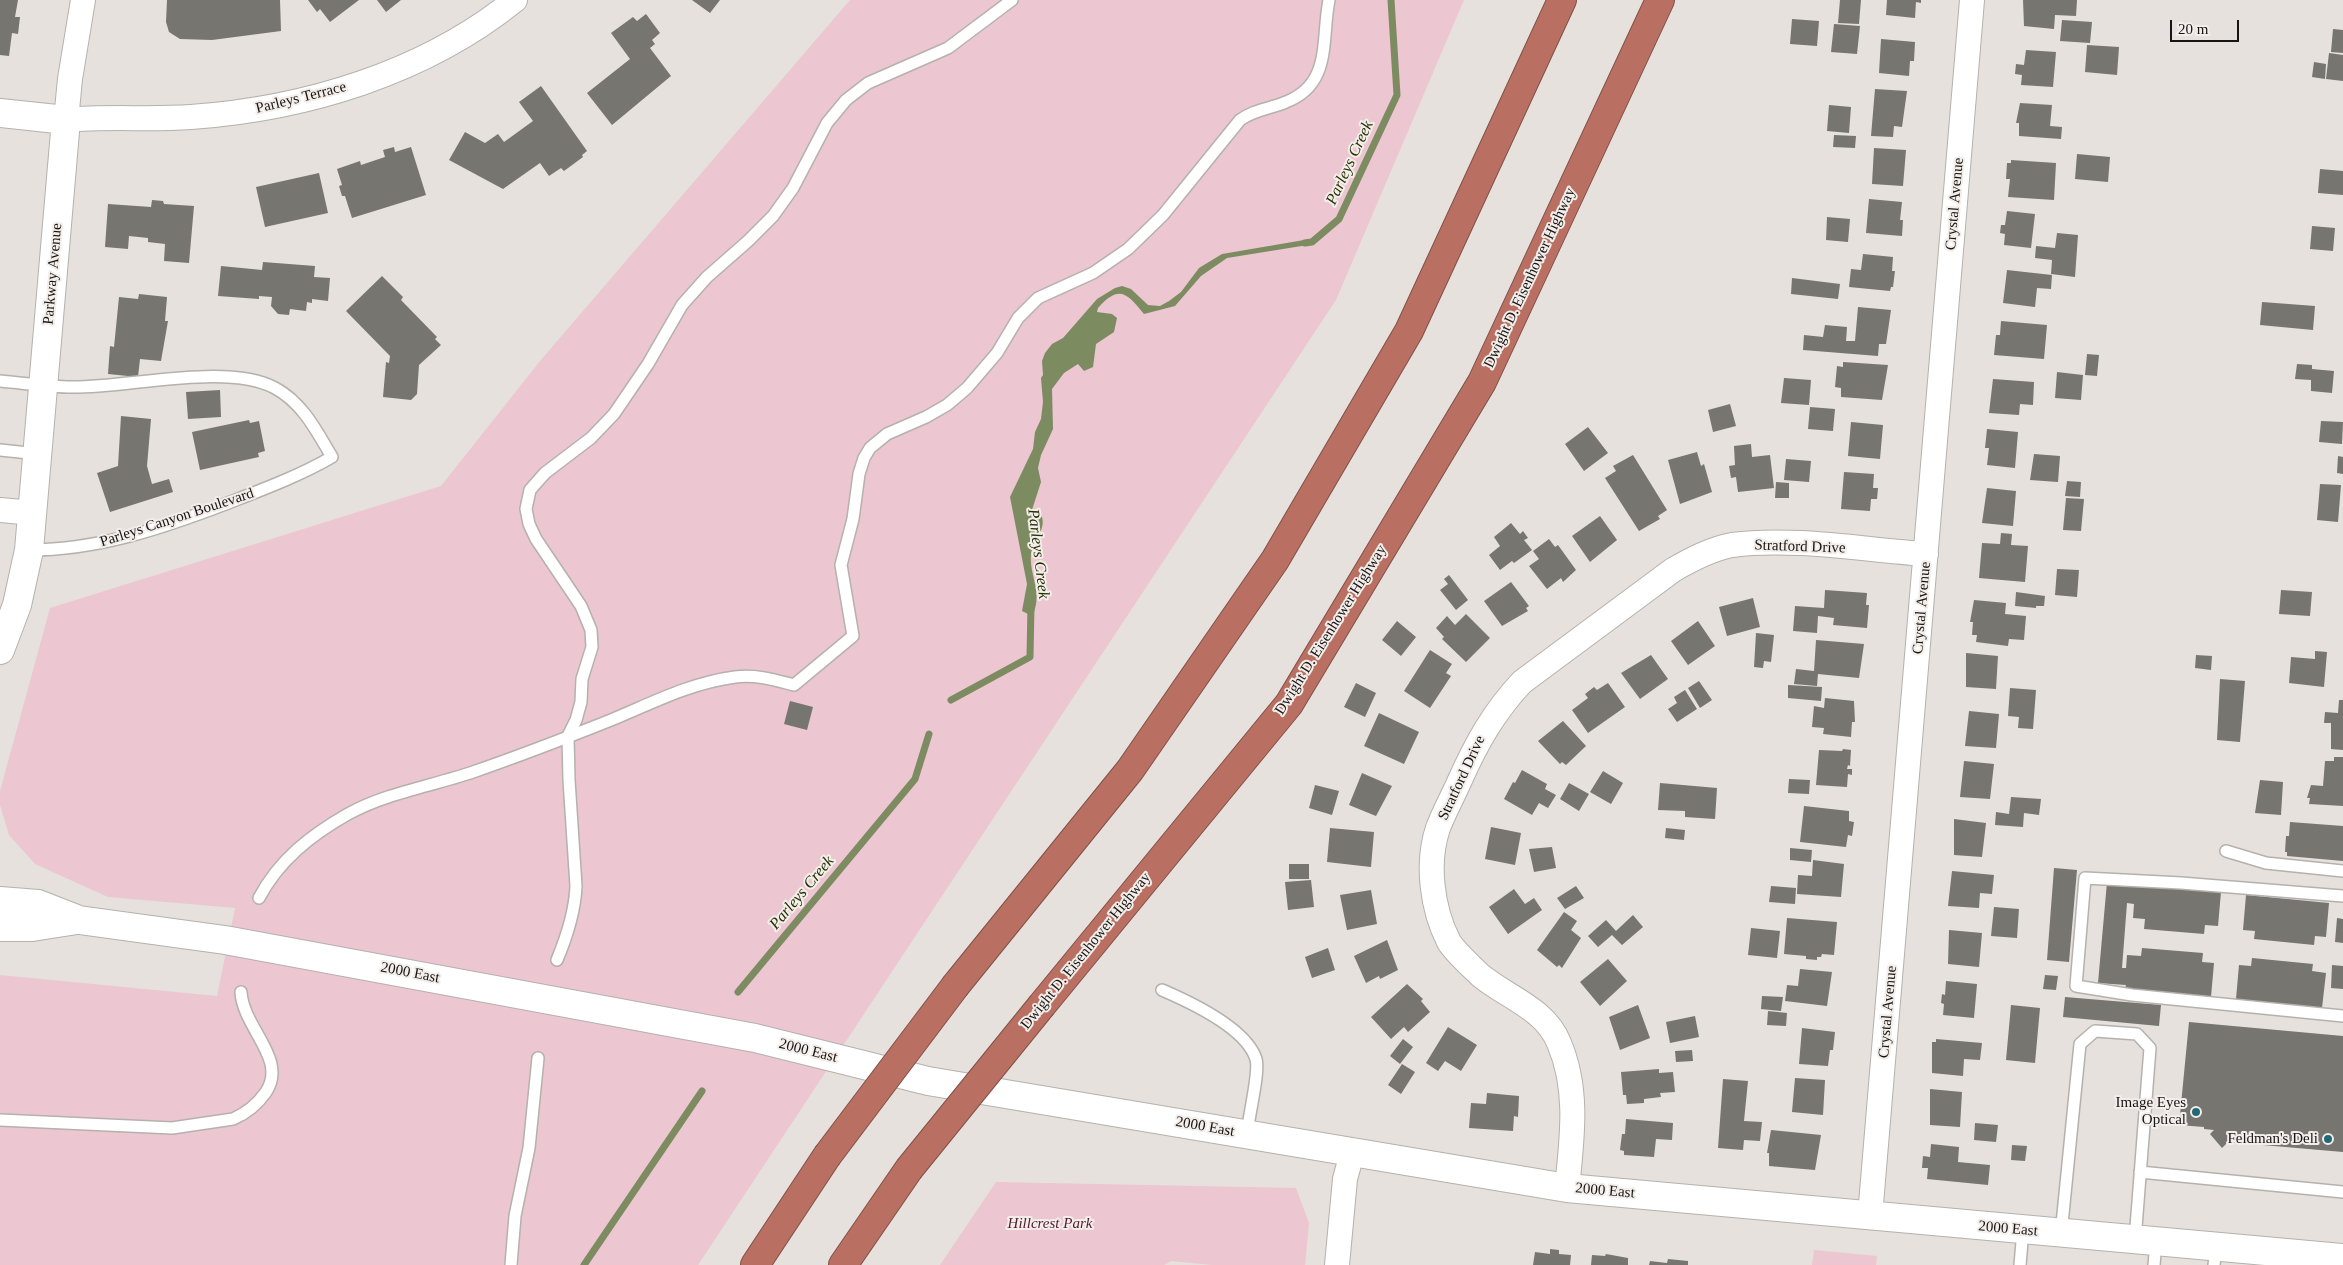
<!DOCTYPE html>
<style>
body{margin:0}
#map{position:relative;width:2343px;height:1265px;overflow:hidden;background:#e6e1dd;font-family:"Times New Roman",serif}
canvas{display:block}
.scale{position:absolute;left:2170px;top:20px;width:69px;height:22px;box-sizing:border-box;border:2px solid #171514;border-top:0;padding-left:6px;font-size:15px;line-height:18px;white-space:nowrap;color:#171514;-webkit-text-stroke:4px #f3eeea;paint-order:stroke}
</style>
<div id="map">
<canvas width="2343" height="1265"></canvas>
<div class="scale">20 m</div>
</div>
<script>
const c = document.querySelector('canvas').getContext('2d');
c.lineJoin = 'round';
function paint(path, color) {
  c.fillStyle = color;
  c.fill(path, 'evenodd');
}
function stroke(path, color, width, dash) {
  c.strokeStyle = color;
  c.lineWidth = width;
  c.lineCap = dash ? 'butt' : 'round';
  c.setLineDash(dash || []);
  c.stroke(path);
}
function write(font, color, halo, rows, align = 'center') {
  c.font = font + ' "Times New Roman",serif';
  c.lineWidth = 4;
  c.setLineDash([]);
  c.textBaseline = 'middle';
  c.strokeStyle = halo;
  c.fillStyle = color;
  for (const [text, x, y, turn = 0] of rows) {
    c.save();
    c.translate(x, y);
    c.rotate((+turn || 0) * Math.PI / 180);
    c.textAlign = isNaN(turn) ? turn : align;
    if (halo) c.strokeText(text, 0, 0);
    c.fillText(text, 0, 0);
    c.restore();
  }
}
paint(new Path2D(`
 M850,0H1464L1336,300L698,1265H0V975L217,996L235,908L108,897L35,864L9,835L0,805V791L50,608L441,486L540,361Z
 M996,1182L1296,1188L1309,1223L1305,1265H1212L1171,1261L1164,1265H940Z
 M1814,1250L1877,1256L1876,1265H1812Z`), '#ecc6d1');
paint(new Path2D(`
 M1310,239L1314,244L1227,258L1201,276L1175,306L1144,314C1127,293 1119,284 1098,308L1097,312L1112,314L1117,318L1114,332L1096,344L1093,367L1084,371L1078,364L1064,373L1052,389L1053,429L1041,455L1038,468L1041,482L1032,510L1042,517C1046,530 1033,541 1031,554C1029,574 1042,591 1034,612L1028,614L1022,611L1027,584L1010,497L1033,449L1035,432L1041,419L1043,402L1041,378L1043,375L1042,361L1045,353L1052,344L1063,338L1097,299L1115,288L1122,286L1131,289L1148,305L1160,306L1169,301L1181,292L1199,268L1222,254Z`), '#7d8b61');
stroke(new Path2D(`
 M1305,243L1312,242L1339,219L1397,95L1391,0
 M951,700L1030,657L1031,605
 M738,992L915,779L929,734
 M584,1265L702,1091`), '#7d8b61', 7);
paint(new Path2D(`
 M0,0H18L15,17H20L18,34L12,33L9,56L0,55Z
 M167,0H280L281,31L212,40L180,39L169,32L166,22Z
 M308,0H359L330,22L320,9L317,12Z
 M377,0H401L386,12Z
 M692,0H720L710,13Z
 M1840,0H1861L1859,24L1838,23Z
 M1887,0H1921V3L1916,2L1915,18L1886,15Z
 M2023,0H2077L2076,16L2055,15L2054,29L2024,26Z
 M646,14L660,33L652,40L655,44L650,48L671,76L612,125L587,93L630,59L611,33L633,17L637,21Z
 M1792,19L1819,21L1817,46L1790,44Z
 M2062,20L2092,22L2090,43L2060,41Z
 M1834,24L1860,26L1857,54L1831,52Z
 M2333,29L2343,30V53L2331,52Z
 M1881,39L1915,42L1914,61H1910L1909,76L1879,73Z
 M2087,45L2119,47L2117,75L2085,72Z
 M2026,50L2056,52L2053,87L2021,85L2022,75L2015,74L2016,64L2024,65Z
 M2329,53L2343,55V81L2326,79Z
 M2314,62L2326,64L2325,79L2312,77Z
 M541,86L587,151L582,155L583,157L564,171L561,168L549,176L540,163L503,189L449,160L465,132L485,143L498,134L504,142L533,121L519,102Z
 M1875,89L1907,91L1902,127L1894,126L1893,137L1871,136Z
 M2020,103L2052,105L2050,126L2062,127L2061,139L2019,136V123H2016Z
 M1829,105L1851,107L1849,133L1827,131Z
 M1834,135L1856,136L1855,148L1833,147Z
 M394,147L395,152L411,147L426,195L352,218L345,196H342L339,186L342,185L337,169L360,161L361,165L385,157L383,150Z
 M1874,148L1906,150L1903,186L1872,184Z
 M2077,154L2110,157L2108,182L2075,179Z
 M2011,160L2056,163L2054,200L2008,197L2010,179H2006L2007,163H2011Z
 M2320,169L2343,171V195L2318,193Z
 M319,173L328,213L265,227L256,187Z
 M1869,199L1902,202L1900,220H1903L1902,236L1866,233Z
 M152,200L163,201L164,204L194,206L189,263L164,261L165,244L148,242V238L129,236L128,249L105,247L108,204L151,207Z
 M2007,211L2035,214L2031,248L2004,245L2005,234L2000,233L2001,225H2005Z
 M1827,217L1850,219L1848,242L1826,240Z
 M2312,226L2335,228L2333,251L2310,249Z
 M2057,233L2078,235L2075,277L2051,274L2052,260L2035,258L2036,246L2055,248Z
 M1863,254L1893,257L1892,271H1895L1893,287H1891L1890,291L1849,287L1851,269L1861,270Z
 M263,262L315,266L314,277L330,278L328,301L312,299V303L307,302L306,311L290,309L289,315L278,314L271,306L272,297L259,296V299L218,296L221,266L262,270Z
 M2007,270L2052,275L2051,289L2037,288L2035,307L2003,303Z
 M382,276L403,297L401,300L437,337L435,339L441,345L419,365L417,394L411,400L383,397L386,362L389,363L390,356L346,311Z
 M1792,278L1840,284L1838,299L1791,294Z
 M139,294L167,297L165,321H168L161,361L140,359L138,377L108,374L110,346L114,347L119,297L138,299Z
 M2262,302L2315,306L2313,330L2260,325Z
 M1858,307L1891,310L1886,344H1879L1878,356L1803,350L1804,335L1823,337L1825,325L1847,327L1846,341H1855Z
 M2001,321L2047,325L2044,359L1994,355L1996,335H2000Z
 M2087,354L2099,355L2097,376L2085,375Z
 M1843,362L1888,365L1882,400L1841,397V388L1835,387L1837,366L1843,367Z
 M2297,364L2312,365V369L2334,371L2332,393L2311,391V380L2295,379Z
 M2057,372L2083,375L2081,400L2055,398Z
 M1784,378L1811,380L1809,405L1781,403Z
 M1993,379L2034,382L2033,405L2020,404L2019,415L1989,413Z
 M220,390L221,417L188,419L186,392Z
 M1730,404L1736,426L1713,432L1708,410Z
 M1810,407L1835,409L1833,431L1808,429Z
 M121,416L151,419L147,466L152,484L169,479L173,492L110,512L97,473L118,466Z
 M249,420L250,423L259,421L265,451L258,453L259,457L200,470L192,432Z
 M2321,421L2343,422L2342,444L2319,442Z
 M1851,422L1883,425L1880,459L1848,456Z
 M1588,427L1608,453L1584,471L1565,444Z
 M1987,429L2018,432L2015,468L1987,465L1989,448H1985Z
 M1751,444L1752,457L1770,455L1774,488L1738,492L1736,477L1731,478L1729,466L1735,465L1734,446Z
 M1697,452L1701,466L1704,464L1712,492L1680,504L1668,460Z
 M2034,454L2060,456L2058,482L2030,480Z
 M1633,455L1667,510L1658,516L1660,519L1639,531L1605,478L1616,471L1613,466Z
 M2338,456L2343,457V474L2337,473Z
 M1786,459L1811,461L1809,482L1784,480Z
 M1844,472L1874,474L1873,488H1878L1877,499H1871L1870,511L1841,509Z
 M2067,481L2081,482L2080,497L2065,496Z
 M1776,482L1789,483V498H1775Z
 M2320,484L2341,485L2338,522L2317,520Z
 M1987,488L2016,491L2013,526L1982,523Z
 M2066,498L2084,499L2081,531L2063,530Z
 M1600,516L1617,540L1590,562L1572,536Z
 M1511,523L1520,534L1523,531L1528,538L1524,540L1532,550L1514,563L1512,561L1500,570L1489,555L1500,546L1494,537Z
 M2001,533L2012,534L2011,545L2028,546L2025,582L1979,578L1982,543L2000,544Z
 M1549,539L1555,547L1558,545L1576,570L1563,582L1561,578L1547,589L1529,566L1539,559L1533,551Z
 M2057,569L2079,570L2077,597L2055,595Z
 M1449,575L1468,600L1456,610L1440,590L1448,584L1444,579Z
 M1511,582L1529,606L1526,608L1528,611L1502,626L1484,601Z
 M1825,590L1867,593L1866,605H1869L1867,628L1833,625L1834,618L1818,616L1817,633L1793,631L1795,606L1824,608Z
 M2281,590L2312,592L2310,616L2279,614Z
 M2016,592L2045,596L2044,606H2036V608L2015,606Z
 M1753,598L1760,627L1727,636L1719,607Z
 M1974,600L2006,603L2005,614L2026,616L2024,640L2009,639L2008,646L1976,642L1977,635H1972L1973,622H1970Z
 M1466,614L1490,638L1466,662L1442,639L1444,637L1436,628L1447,616L1455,625Z
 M1397,621L1416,637L1401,656L1382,640Z
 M1698,621L1715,646L1688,665L1671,641Z
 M1756,633L1774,635L1771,662L1764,661L1763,668L1754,667Z
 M1816,640L1864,644L1859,678L1818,674L1817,686L1794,684L1796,669L1814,671Z
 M1430,650L1452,664L1446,673L1451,676L1430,708L1404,691Z
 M2315,651L2327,652L2324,687L2289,683L2291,657L2315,659Z
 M1966,653L1998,656L1996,689L1966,687Z
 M1651,655L1668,679L1640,699L1621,673Z
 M2196,655L2212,656L2211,670L2195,668Z
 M2220,679L2245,681L2240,742L2217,740Z
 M1699,681L1712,700L1700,708L1688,688Z
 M1356,683L1376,693L1365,717L1344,707Z
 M1608,683L1625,707L1588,733L1572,710L1588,698L1585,694L1594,687L1597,690Z
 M1788,685L1822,687L1821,701L1788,698Z
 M2010,688L2036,690L2033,729L2018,728L2019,717L2008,716Z
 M1685,690L1697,709L1677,722L1668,709L1677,703L1674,697Z
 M1825,698L1854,701L1855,722H1852L1851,737L1823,734L1824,728L1812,727L1814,706L1824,708Z
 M2339,700H2343V750L2331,749V723H2324L2325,712L2338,713Z
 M790,701L813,707L807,730L784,724Z
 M1969,711L1999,714L1996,748L1965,746Z
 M1379,713L1419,732L1404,764L1364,746Z
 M1563,721L1586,746L1566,765L1562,762L1560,764L1538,741Z
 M1843,749L1851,750L1850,766L1848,765L1847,769H1852V775L1848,774L1847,787L1816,785L1819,750L1842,751Z
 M2334,757H2343V806L2309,804L2310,798H2307L2311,785L2323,786L2325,761H2334Z
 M1964,761L1994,764L1990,799L1960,797Z
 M1522,770L1547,784L1545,789L1556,795L1548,808L1539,803L1532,815L1504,799L1513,782L1515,783Z
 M1603,771L1623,783L1611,804L1590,792Z
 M1362,773L1392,786L1376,816L1349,805Z
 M1789,779L1810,780L1809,794L1788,793Z
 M2260,780L2283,782L2281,815L2255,813Z
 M1569,783L1589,794L1579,811L1560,799Z
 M1660,783L1717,788L1715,819L1685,817V811L1658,810Z
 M1315,785L1339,791L1332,815L1309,808Z
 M2011,797L2041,799L2039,815L2024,813L2023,827L1995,825L1996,812L2009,814Z
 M1804,806L1849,811V821L1854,822L1852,836L1848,835L1846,847L1800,842Z
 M1954,819L1986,823L1982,857L1954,855Z
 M2290,822L2343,826V861L2287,856V852H2285L2286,836H2289Z
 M1491,827L1521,833L1515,865L1485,859Z
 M1330,828L1374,832L1371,867L1327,862Z
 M1666,828L1685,830L1684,840L1665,838Z
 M1552,847L1556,868L1534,872L1529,849Z
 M1790,848L1812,850L1811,862L1790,860Z
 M1813,860L1844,864L1841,897L1797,894L1798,875L1812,876Z
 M1289,864H1309V879H1289Z
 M2054,868L2077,870L2069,962L2047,960Z
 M1952,871L1994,875L1992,894L1980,893L1979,908L1948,906Z
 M1311,880L1314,907L1288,910L1285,882Z
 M2107,882L2221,892L2218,926L2205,925L2204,934L2144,929L2145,919L2133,918L2134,904L2127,903L2122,968H2126L2127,955L2141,956L2142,948L2203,953L2202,962L2214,963L2211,997L2125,989L2126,985L2098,983Z
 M1576,886L1584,898L1565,909L1557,898Z
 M1771,886L1796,888L1795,904L1769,902Z
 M1514,889L1525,904L1534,898L1542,910L1508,934L1489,907Z
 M1371,890L1377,924L1347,930L1340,895Z
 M2246,895L2329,903L2326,937L2315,936L2314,945L2254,939L2255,931L2243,930Z
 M1994,907L2019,909L2017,938L1991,936Z
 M1564,912L1577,921L1571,930L1581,938L1562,968L1559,965L1557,967L1537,950Z
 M1633,915L1643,927L1622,945L1612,935L1598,947L1588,936L1606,920L1616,931Z
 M1787,918L1837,922L1834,955L1822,954L1821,957H1817V960L1806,959V956L1784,954Z
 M2337,918L2343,919V943L2335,942Z
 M1751,928L1780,931L1777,958L1748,955Z
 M1949,930L1982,933L1979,967L1948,964Z
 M1387,940L1398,970L1380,979L1379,976L1366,983L1354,956Z
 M1328,948L1335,970L1312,978L1305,957Z
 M2252,958L2313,964L2312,971L2326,973L2322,1008L2236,999L2239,965L2251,966Z
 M1608,959L1627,981L1600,1006L1580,982Z
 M2332,965L2343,966V989L2331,988Z
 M1800,969L1832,972L1827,1006L1785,1001L1787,985L1798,986Z
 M2045,975L2058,976L2056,990L2043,989Z
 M1946,981L1977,984L1974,1018L1943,1015L1944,1004L1941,1003L1942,994L1945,995Z
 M1407,984L1423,999L1421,1001L1430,1012L1408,1032L1404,1027L1391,1039L1371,1017Z
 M1762,996L1783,997L1781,1011L1761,1009Z
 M2065,997L2161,1005L2159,1026L2063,1017Z
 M1638,1005L1650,1038L1620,1050L1609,1017Z
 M2011,1005L2040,1008L2035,1063L2006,1060Z
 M1768,1011L1787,1013L1786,1026L1767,1025Z
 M1695,1016L1699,1037L1670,1043L1666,1022Z
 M2189,1022L2343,1036V1152L2228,1142L2222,1148L2210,1134L2214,1130L2204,1129V1127L2179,1125Z
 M1448,1027L1477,1045L1461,1071L1445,1061L1438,1071L1426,1063Z
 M1802,1028L1835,1032L1833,1050H1830L1828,1066L1799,1064Z
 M1403,1039L1413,1047L1400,1064L1390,1056Z
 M1936,1039L1982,1043L1980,1060L1964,1059L1963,1076L1932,1073V1042H1936Z
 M1692,1050L1693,1061L1676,1062L1675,1051Z
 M1402,1064L1415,1072L1401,1094L1388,1085Z
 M1659,1069V1073L1673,1072L1675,1092L1660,1093L1661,1097L1644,1099V1103L1627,1104L1626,1095H1623L1621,1072Z
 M1795,1078L1825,1080L1823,1115L1792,1112Z
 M1723,1079L1748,1081L1744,1121L1762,1122L1760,1141L1744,1140L1743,1150L1718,1148Z
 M1930,1089L1962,1092L1960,1127L1930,1125Z
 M1487,1093L1519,1096L1518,1117L1514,1116L1513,1131L1469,1128L1471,1103L1486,1104Z
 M1626,1119L1673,1123L1672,1140L1656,1139L1654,1157L1624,1155V1151L1620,1150L1622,1134H1625Z
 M1975,1123L1998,1125L1996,1142L1974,1140Z
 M1771,1130L1821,1135L1815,1170L1769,1166V1153H1767Z
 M1931,1144L1959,1147L1958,1162L1990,1165L1988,1185L1927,1179L1928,1168H1922L1923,1156L1930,1157Z
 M2012,1145L2027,1146L2025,1161L2011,1160Z
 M1550,1249L1559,1250V1254L1571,1255L1570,1265H1533L1535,1252L1550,1254Z
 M1606,1254L1628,1258V1265H1591L1592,1255L1605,1256Z
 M1668,1259L1688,1261V1265H1649L1650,1261L1667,1263Z`), '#767570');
const service = new Path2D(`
 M0,381C24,383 48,387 72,387C127,388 228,362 275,388C303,403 317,432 332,457C299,476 264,489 228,503C163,528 98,550 29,550
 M0,450L38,454
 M2226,851L2266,863L2343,871
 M2343,896L2181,883L2085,878L2076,986L2132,995L2343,1016
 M259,898C279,860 311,835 348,814C386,793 432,786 473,772C519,756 566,738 611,720C652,703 690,683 735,677C755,674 775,680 794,685L853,636L841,565L853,519L859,474L864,458L870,448L887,434L926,417L947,405L967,388L997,353L1018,318L1038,298L1093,273L1128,249L1163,215L1240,120C1255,109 1270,109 1286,102C1332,84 1321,41 1329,0
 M557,960C567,936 575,912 576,886L569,780L568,736L576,720L581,702L582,679L592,647L591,630L581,606L536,539L529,524L526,509L530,490L545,473L591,438L614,414L648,364L682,305L707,277L748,241L773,216L793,188L827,123L846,100L868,83L948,48L1012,0
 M1162,990C1190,1002 1246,1028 1256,1059C1260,1072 1248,1118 1247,1135
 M0,1120L172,1128L233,1119C247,1113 257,1105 266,1092C288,1059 243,1028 241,992
 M2140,1172L2343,1192
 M2061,1234L2080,1044L2095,1031L2137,1034L2150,1048L2135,1240
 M511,1265L515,1216L529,1148L538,1058
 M2020,1265L2023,1230
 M2154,1265L2156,1242
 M2214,1265L2216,1247`);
const minor = new Path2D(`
 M83,0L70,79L66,120C108,116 149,120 191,117C305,109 425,73 515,0
 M0,510L33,513
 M1567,1188C1572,1138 1579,1090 1559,1043C1545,1008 1506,997 1480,975C1471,966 1456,953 1449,942C1432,909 1426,863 1438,828C1444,812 1453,796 1460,780C1477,742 1494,712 1522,682L1673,570C1692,559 1711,549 1732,545C1793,537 1865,550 1926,554
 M1870,1216L1972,0
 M1337,1265L1345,1179L1352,1153`);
const tertiary = new Path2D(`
 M0,113L66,120L29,550L17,605L0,650
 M0,901L38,904L79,920L225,940L755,1038L928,1081L1567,1188L2343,1258
 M0,927H32L77,920`);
const motorway = new Path2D(`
 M956,985L1130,770L1275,560L1409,331L1562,0
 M1042,1005L1289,704L1482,382L1660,0
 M755,1265L827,1156
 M843,1265L909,1169`);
stroke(service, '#b5b1ad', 14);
stroke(minor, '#b5b1ad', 26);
stroke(tertiary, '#b5b1ad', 30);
stroke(motorway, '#815047', 30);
stroke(service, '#fff', 11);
stroke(minor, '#fff', 24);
stroke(tertiary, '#fff', 28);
stroke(motorway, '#ba6f63', 28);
const motorwayBridge = new Path2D(`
 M827,1156L956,985
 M909,1169L1042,1005`);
stroke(motorwayBridge, '#815047', 30, []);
stroke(motorwayBridge, '#ba6f63', 28);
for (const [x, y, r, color] of [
 [2196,1112,5,"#226978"],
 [2328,1139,5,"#226978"]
]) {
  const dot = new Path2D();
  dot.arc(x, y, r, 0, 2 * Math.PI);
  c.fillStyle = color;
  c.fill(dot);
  stroke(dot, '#f3eeea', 2);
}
write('15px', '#171514', '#f3eeea', [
 ["Parleys Terrace",301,98,-14],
 ["Crystal Avenue",1955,204,-85],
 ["Parkway Avenue",53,274,-85],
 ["Dwight D. Eisenhower Highway",1530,278,-65],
 ["Parleys Canyon Boulevard",177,518,-18],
 ["Stratford Drive",1800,547,2],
 ["Crystal Avenue",1922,608,-85],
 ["Dwight D. Eisenhower Highway",1331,630,-58],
 ["Stratford Drive",1462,778,-65],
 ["Dwight D. Eisenhower Highway",1086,951,-51],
 ["2000 East",410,973,11],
 ["Crystal Avenue",1888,1012,-85],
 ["2000 East",808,1051,14],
 ["2000 East",1205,1127,10],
 ["2000 East",1605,1191,5],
 ["2000 East",2008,1229,5]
]);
write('15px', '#171514', '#f3eeea', [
 ["Image Eyes",2186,1103],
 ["Optical",2186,1120],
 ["Feldman's Deli",2318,1139]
], 'right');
write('italic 15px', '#541830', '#f3eeea', [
 ["Hillcrest Park",1050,1224]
]);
write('italic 16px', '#253100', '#f3eeea', [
 ["Parleys Creek",1350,163,-65],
 ["Parleys Creek",1038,554,83],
 ["Parleys Creek",802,893,-50]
]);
</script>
